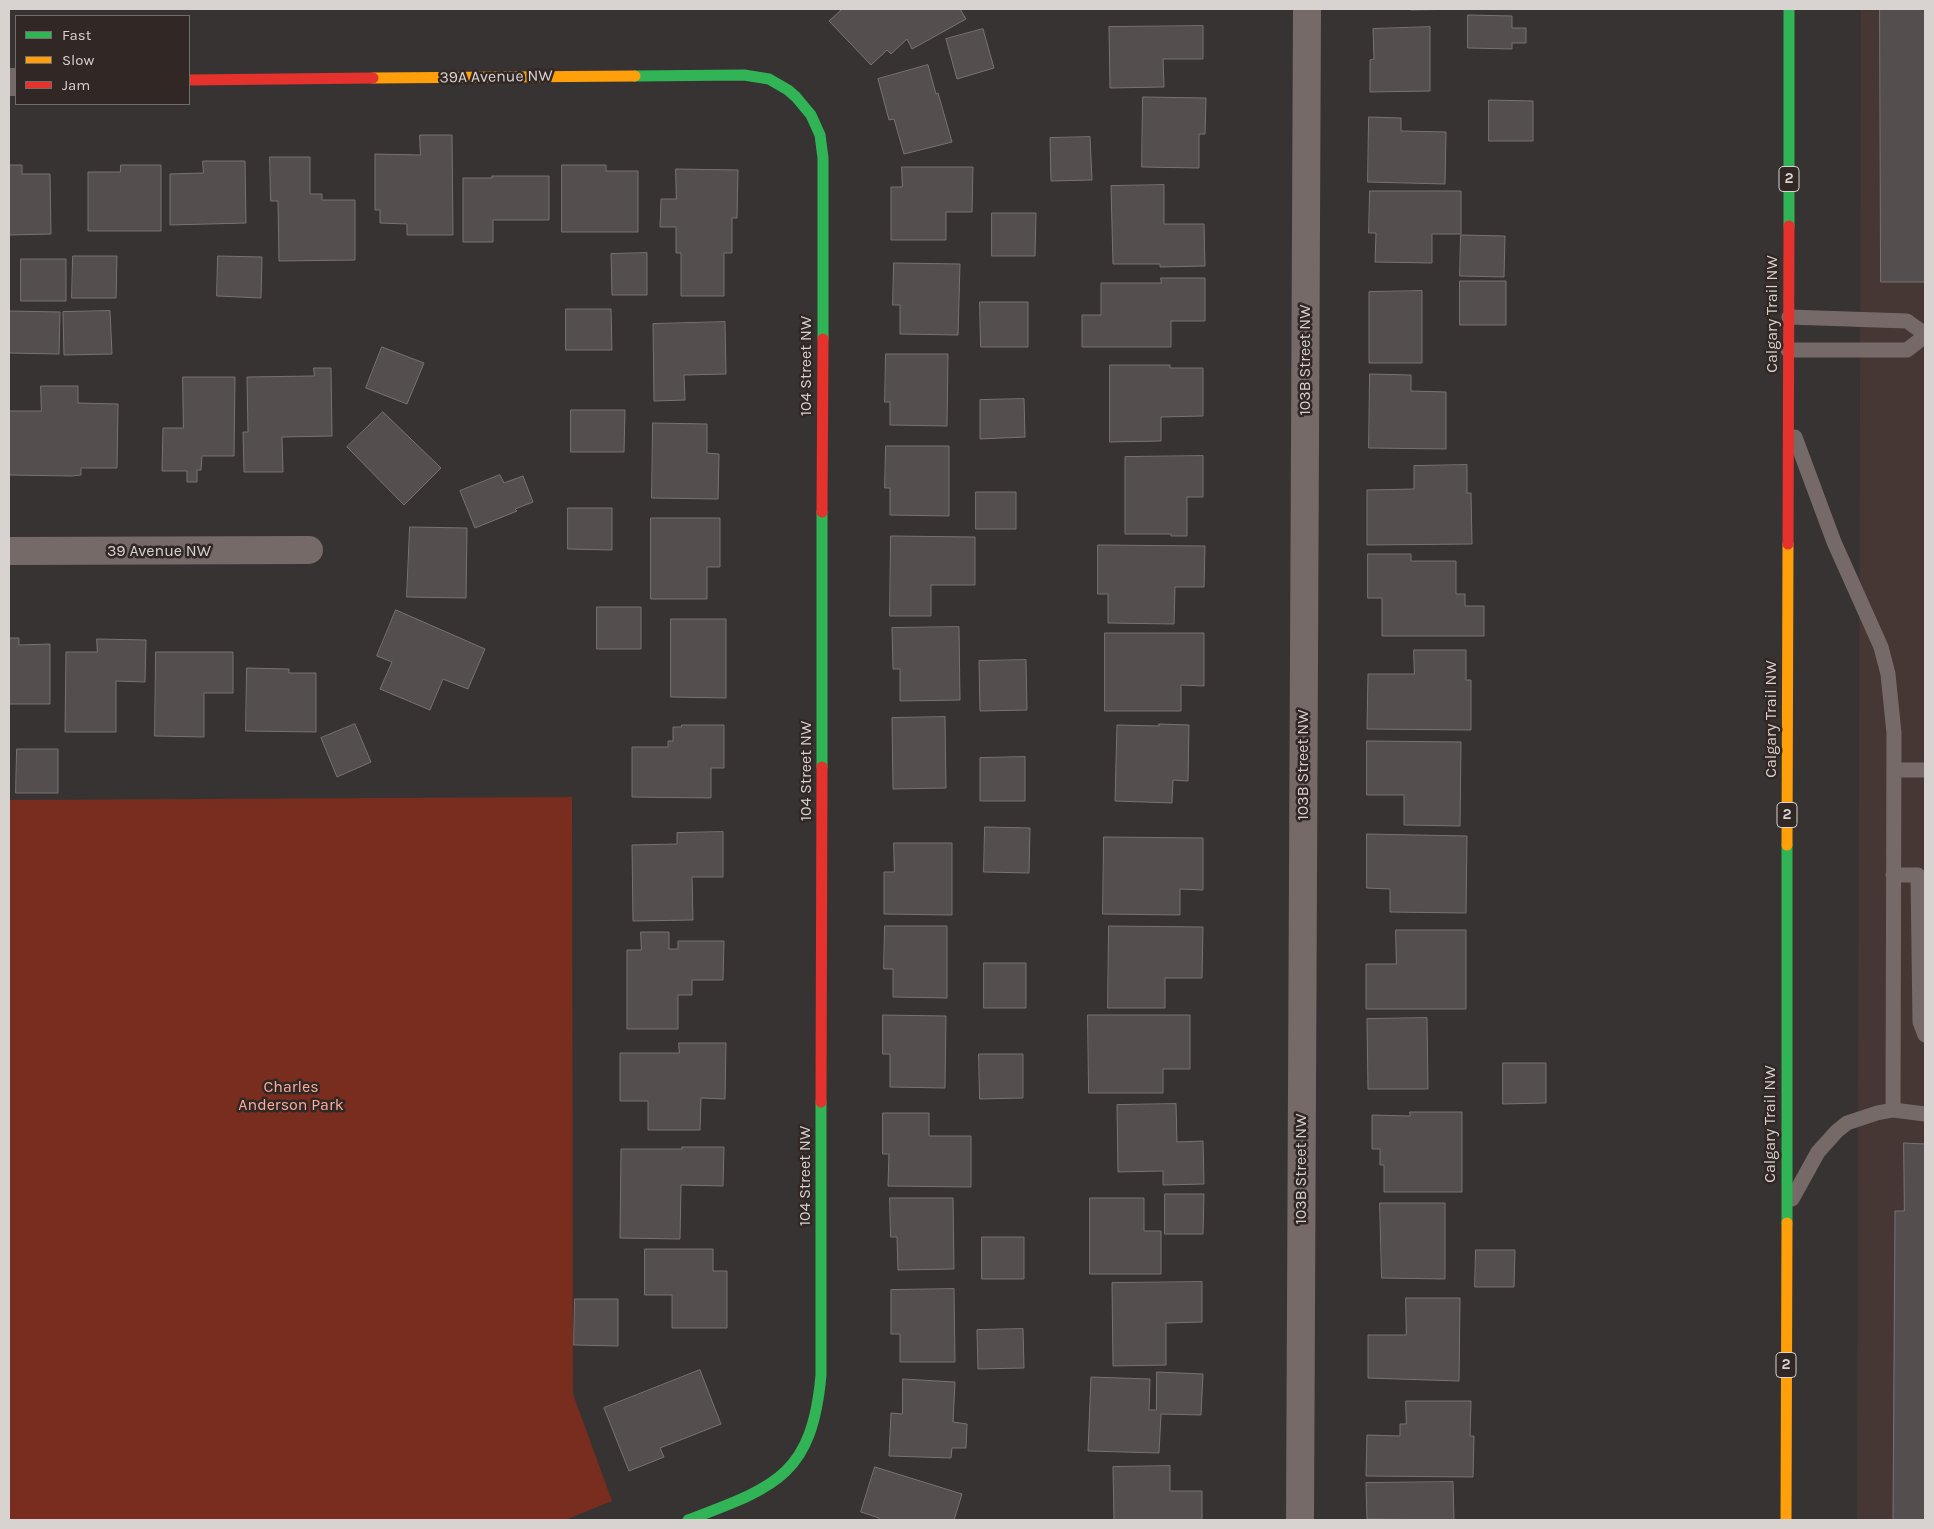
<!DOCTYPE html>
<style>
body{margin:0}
#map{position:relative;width:1934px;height:1529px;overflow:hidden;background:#383333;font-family:Karla,sans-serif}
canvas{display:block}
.frame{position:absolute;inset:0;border:10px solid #d8d2d1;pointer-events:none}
.legend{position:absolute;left:15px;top:15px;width:175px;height:90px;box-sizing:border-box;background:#312826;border:1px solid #746c6a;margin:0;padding:6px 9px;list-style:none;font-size:15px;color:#d8d2d1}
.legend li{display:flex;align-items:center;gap:10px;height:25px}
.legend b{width:25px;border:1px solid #746c6a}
</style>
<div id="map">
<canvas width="1934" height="1529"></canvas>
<div class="frame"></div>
<ul class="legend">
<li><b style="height:6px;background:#30b455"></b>Fast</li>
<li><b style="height:6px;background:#ff9f0a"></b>Slow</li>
<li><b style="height:6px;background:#e5322d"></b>Jam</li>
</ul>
</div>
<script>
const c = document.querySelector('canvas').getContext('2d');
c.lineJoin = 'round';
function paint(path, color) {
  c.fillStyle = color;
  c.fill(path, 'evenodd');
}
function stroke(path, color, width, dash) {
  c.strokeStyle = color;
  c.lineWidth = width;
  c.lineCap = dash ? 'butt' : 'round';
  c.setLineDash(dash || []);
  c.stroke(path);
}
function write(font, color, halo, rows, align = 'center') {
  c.font = font + ' Karla,sans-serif';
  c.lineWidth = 5;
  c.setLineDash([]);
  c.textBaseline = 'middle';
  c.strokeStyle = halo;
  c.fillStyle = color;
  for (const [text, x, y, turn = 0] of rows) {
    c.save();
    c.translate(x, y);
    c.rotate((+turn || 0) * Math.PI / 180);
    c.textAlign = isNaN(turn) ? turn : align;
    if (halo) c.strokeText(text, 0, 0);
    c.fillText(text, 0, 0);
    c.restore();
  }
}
paint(new Path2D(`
 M1861,9H1925V1520H1857Z`), '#463734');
paint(new Path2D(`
 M572,797L573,1394L612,1501L565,1520H9V800Z`), '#782d1f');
const building = new Path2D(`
 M840,9H960L966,19L912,49L907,39L891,54L887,50L871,65L829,21L841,10Z
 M1411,9H1464L1411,10Z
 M1880,9H1925V282H1881Z
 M1468,15L1512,16V28H1526V43H1512V49L1468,48Z
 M1203,26V59H1163L1164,87L1110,88L1109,27Z
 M1430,27V91L1370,92V60L1374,59L1373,29Z
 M983,29L994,68L957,79L946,39Z
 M928,65L936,94L938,93L952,142L904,154L894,119L889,120L878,79Z
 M1143,97L1206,98L1205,134H1199V168L1142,167Z
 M1489,100L1533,101V141H1489Z
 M1369,117L1401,118V131L1446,132L1445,184L1368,182Z
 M420,135H452L453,235H407V224L380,223V210H375V154L420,155Z
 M1090,137L1092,180L1051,181L1050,138Z
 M270,157H310V194H322V200H355V260L279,261L278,201H271Z
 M203,161H245L246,223L170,225V174L203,173Z
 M9,165H22V174H50L51,234L9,235Z
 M121,165H161V231H88V172H120Z
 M562,165H606V171H638V232H562Z
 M902,167H973L972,212H946V240H891V187H902Z
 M676,169L738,170L737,218H732V253H724V296H681V253H676V227H660L661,199H676Z
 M492,176H549V220H493V242H463V178H492Z
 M1164,185V224H1204L1205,266L1160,267V264H1113L1111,186Z
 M1370,191H1461V234H1432V263L1375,262L1376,233H1369Z
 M992,213H1036L1035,256H992Z
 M1461,235L1505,236L1504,277L1460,276Z
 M647,253V295H612L611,254Z
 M73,256H117L116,298H72Z
 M218,256L262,257L261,298L217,296Z
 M21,259H66V301H21Z
 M894,263L960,264L958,335L900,334V305H893Z
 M1161,278H1205V321H1171V347H1082V315H1101V283H1161Z
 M1460,281H1506V325H1460Z
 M1422,291V363H1369V292Z
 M980,302H1028V347H981Z
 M566,309H611L612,350H566Z
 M9,311L60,312L59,354L9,353Z
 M110,311L112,354L64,355L63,312Z
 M725,322L726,374L684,375L685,400L654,401L653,324Z
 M382,347L424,363L407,404L366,388Z
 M886,354H948L947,426L890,425V402H885Z
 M1110,365H1170V368H1203V416L1161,417V441L1110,442Z
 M314,368H331L332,436L282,437L283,472H244L243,432H248L247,377L314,376Z
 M1370,374L1411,375V391L1446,392V449L1369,448Z
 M183,377H235L234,456H202L201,470H197V482H187V471H162L163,428H183Z
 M41,386H78V403L118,404L117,468H81V475L72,476L9,475V411H41Z
 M1024,399L1025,437L980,439V400Z
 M571,410H625L624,452H571Z
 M383,412L441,468L404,505L347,447Z
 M653,423L707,424V453L719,454L718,499L652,498Z
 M886,446H949V516L890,515V488H885Z
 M1203,456V497H1187V536H1171V534H1125V457Z
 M1467,465V493H1471L1472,544L1367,545V490L1414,489V466Z
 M500,475L504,483L523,476L533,502L515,509L517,511L475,528L460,491Z
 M976,492H1016V529H976Z
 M568,508H612V550L568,549Z
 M651,518H720V567H707V599H651Z
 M410,527L467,528L466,598L407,597Z
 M891,536L975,537V585H931V616H890Z
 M1098,545L1205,546L1204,587H1175L1174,624L1108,623V594H1098Z
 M1368,554H1411V561H1456V594H1465V606H1484V636H1382V598H1368Z
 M597,607H641V649H597Z
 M396,610L485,649L468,689L443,679L430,710L380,689L392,662L377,656Z
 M671,619H726V698L671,697Z
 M959,627L960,700L900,701V669H893L892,628Z
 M1105,633H1204V686L1181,685V711H1105Z
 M9,638H19V645L50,644V704H9Z
 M97,639L146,640L145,682L116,681V732H65L66,652H97Z
 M1414,650H1466V680H1471V730L1367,729L1368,674H1414Z
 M156,652H233V693H204V737L155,736Z
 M1026,660L1027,710L980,711L979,661Z
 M247,668L289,669V673H316V732L246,731Z
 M945,717L946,788L893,789L892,718Z
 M355,724L371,762L337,777L321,738Z
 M1159,724L1189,725L1188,781L1173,780L1172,803L1115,801L1117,725L1159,726Z
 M682,725H724V768H711V798L632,797V747H668V741H673V727H681Z
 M1367,741L1461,742L1460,826L1404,825V795H1367Z
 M17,749H58V793H16Z
 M1025,757V801H980V758Z
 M985,827L1030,828L1029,873L984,872Z
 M723,832V877H692L693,920L633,921L632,845L677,844V833Z
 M1367,834L1467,836L1466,913L1390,912V889L1367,888Z
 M1104,837L1203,838V890L1180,889V915L1103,914Z
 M894,843H952V915L884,914V872H894Z
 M885,926H947V998L893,997V969H884Z
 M1109,926L1203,927L1202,978H1165V1008H1108Z
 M1396,930H1466V1009H1366V964H1396Z
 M641,932H669V949H678V941H724L723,980H692V995H678V1029H627V950H641Z
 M984,963H1026V1008H984Z
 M883,1015L946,1016L945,1088L890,1087V1054H883Z
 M1088,1015H1190V1069H1163V1093H1089Z
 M1427,1018L1428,1089H1368L1367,1019Z
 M679,1043H726L725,1099L701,1098L700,1130H648V1101H620V1053H679Z
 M979,1054H1023V1098L980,1099Z
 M1503,1063H1546V1103L1503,1104Z
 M1176,1104L1177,1142L1203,1141L1204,1184L1163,1185V1171L1118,1172L1117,1105Z
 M1410,1112H1462V1192H1384V1165H1380V1149H1372V1115L1410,1116Z
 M883,1113H929V1136H971V1187L888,1186L889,1154H883Z
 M1904,1143L1925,1144V1520H1893L1895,1211H1904Z
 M682,1147H724L723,1186L681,1185L680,1239L620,1238L621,1149H682Z
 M1165,1194H1204L1203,1234H1165Z
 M890,1198H953L954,1269L898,1270L897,1237H891Z
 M1090,1198H1144V1231H1161V1274H1090Z
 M1380,1203H1445V1279L1382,1278Z
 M982,1237H1024V1279H982Z
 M645,1249H713V1271H727V1328H672V1295H645Z
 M1476,1250H1515L1514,1287H1475Z
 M1202,1282V1322L1166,1323V1365L1113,1366L1112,1283Z
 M954,1289L955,1362H900V1334H891V1290Z
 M1406,1298H1460L1459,1381L1368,1378V1335H1406Z
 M575,1299H618V1346L574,1345Z
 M1023,1329L1024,1368L978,1369L977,1330Z
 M700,1370L721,1424L660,1448L664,1457L629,1471L604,1408Z
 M1157,1372L1203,1374L1201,1415L1161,1414L1159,1453L1088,1451L1091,1377L1150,1379L1149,1410H1156Z
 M903,1379L955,1382L953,1422L967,1424L966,1448H952L951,1458L889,1456L891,1413L902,1414Z
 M1406,1401H1471L1470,1436H1474L1473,1477L1366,1476L1367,1435L1400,1436V1424H1406Z
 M1170,1466V1491H1202V1520H1114L1113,1467Z
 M875,1467L962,1494L954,1520H879V1518L861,1512Z
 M1453,1482L1454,1520L1367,1519L1366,1483Z`);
paint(building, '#544f4e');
stroke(building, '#777372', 1);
stroke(new Path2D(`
 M1789,317L1907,321L1925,334
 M1788,350H1907L1925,336
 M1795,437L1834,542L1881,647L1888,674L1894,733L1893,1110
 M1894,770H1925
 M1893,875H1918L1920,1022L1925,1035
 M1792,1199L1818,1152L1837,1131L1847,1123L1877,1113L1893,1110L1925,1114`), '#766a68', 15);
stroke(new Path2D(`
 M9,82H16
 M9,551L309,550
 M1300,1520L1307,9`), '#766a68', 28);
stroke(new Path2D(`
 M635,76L744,75L769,79L788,90L796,97L811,115L820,135L823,158V339
 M1789,226V9
 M822,767V512
 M1787,1223V845
 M688,1520C775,1487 812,1476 821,1375V1102`), '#30b455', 11);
stroke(new Path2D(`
 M373,78L635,76
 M1787,845L1788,544
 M1786,1520L1787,1223`), '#ff9f0a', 11);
stroke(new Path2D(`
 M189,80L373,78
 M822,512L823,339
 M1788,544L1789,226
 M821,1102L822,767`), '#e5322d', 11);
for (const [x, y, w] of [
 [1789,179,20],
 [1787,815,20],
 [1786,1365,20]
]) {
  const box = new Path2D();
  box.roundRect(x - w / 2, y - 12.5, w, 25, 4);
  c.fillStyle = '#312826';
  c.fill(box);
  stroke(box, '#d8d2d1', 1);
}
write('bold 15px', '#d8d2d1', null, [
 ["2",1789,179],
 ["2",1787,815],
 ["2",1786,1365]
]);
write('16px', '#d8d2d1', '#312826', [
 ["39A Avenue NW",496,77,-1],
 ["Calgary Trail NW",1772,314,-90],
 ["103B Street NW",1305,360,-90],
 ["104 Street NW",806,366,-90],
 ["39 Avenue NW",159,551],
 ["Calgary Trail NW",1771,719,-90],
 ["103B Street NW",1303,765,-90],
 ["104 Street NW",806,771,-90],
 ["Calgary Trail NW",1770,1124,-90],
 ["103B Street NW",1301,1169,-90],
 ["104 Street NW",805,1176,-90]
]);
write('16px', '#fcad9c', '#312826', [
 ["Charles",291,1087],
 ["Anderson Park",291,1105]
]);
</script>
